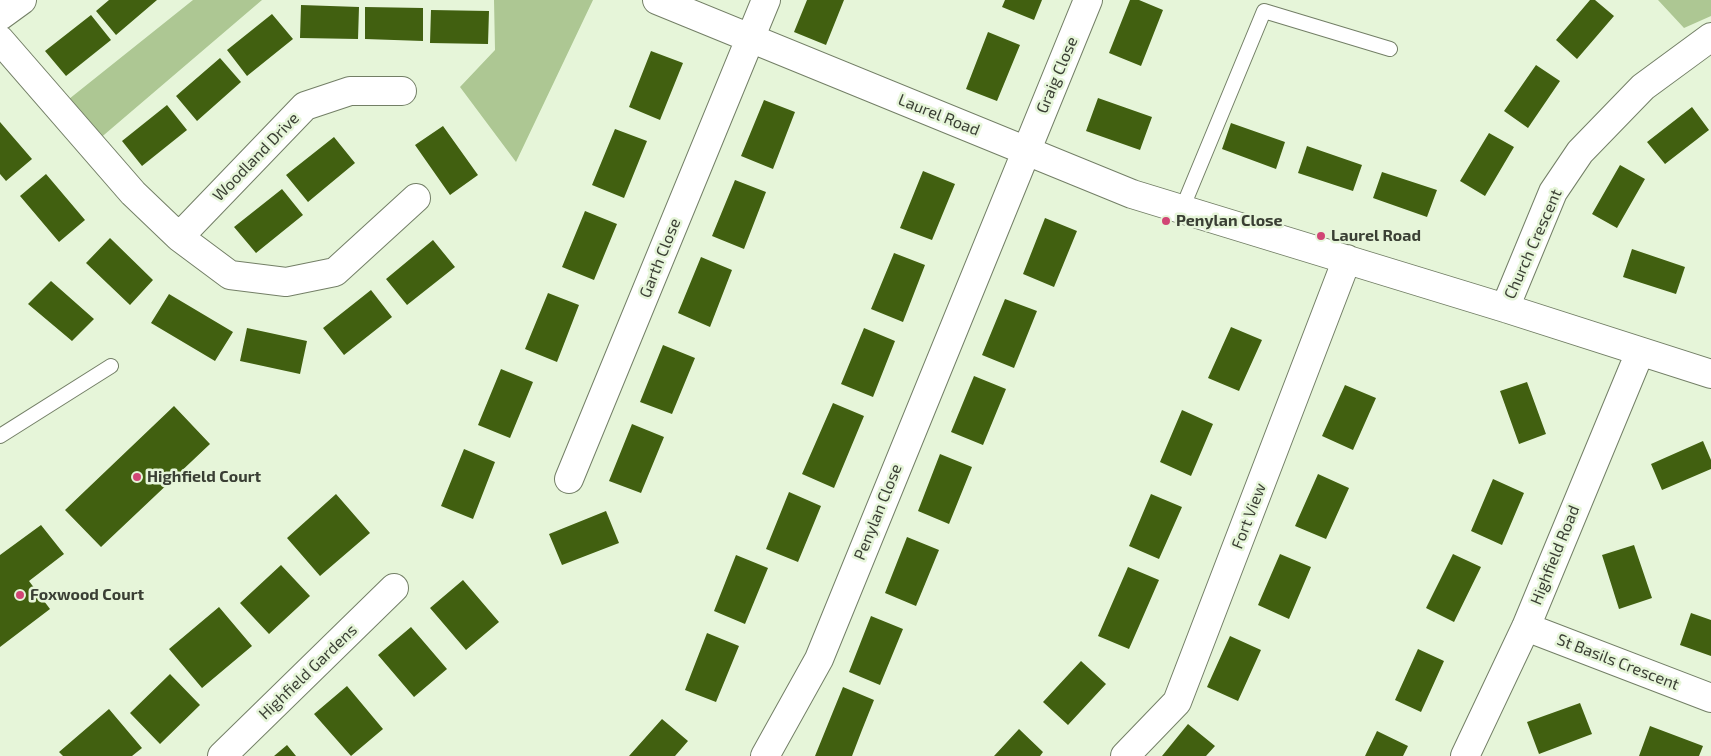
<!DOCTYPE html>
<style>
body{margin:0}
canvas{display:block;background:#e6f5d9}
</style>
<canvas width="1711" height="756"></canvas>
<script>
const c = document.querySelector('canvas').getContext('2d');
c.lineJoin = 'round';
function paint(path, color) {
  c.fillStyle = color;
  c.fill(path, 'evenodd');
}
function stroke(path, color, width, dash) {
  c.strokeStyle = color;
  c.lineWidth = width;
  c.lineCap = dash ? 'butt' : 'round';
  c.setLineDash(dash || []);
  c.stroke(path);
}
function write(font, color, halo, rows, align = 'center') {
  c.font = font + ' "Exo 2",sans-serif';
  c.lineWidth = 5;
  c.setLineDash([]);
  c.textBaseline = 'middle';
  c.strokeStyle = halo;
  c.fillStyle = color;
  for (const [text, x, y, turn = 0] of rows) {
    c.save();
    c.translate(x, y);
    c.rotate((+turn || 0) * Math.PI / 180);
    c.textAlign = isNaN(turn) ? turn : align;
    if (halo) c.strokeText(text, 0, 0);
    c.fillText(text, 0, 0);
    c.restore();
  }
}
paint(new Path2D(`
 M193,0H262L91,146L59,107Z
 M494,0H593L516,162L460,87L495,50Z
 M1658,0H1711V16L1684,28Z`), '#adc793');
paint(new Path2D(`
 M109,0H157L116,35L96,11Z
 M807,0H844L826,45L794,32Z
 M1005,0H1042L1034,20L1002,7Z
 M1130,0H1139L1163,10L1141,66L1109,53Z
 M1590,0H1595L1614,16L1577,59L1556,40Z
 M301,5L359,7L358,39L300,38Z
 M365,7L423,8V41L365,39Z
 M431,10L489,11L488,44L430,43Z
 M272,14L293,39L247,76L227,50Z
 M91,15L111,40L66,76L45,51Z
 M988,32L1020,45L997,101L966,89Z
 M651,51L683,63L660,120L629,107Z
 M220,58L241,82L197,121L176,96Z
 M1536,65L1560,81L1528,128L1504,111Z
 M1098,98L1152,117L1140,150L1086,131Z
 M764,100L795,112L773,169L741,156Z
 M167,105L187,130L142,166L122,141Z
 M1692,107L1709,130L1665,164L1647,142Z
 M0,122L32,159L6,181L0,174Z
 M1231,123L1285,142L1276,169L1222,149Z
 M443,126L478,175L450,195L415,145Z
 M615,129L647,141L624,198L592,185Z
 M1489,133L1514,147L1485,196L1460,181Z
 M334,137L355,163L308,202L286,175Z
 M1307,146L1362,165L1353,191L1298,173Z
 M1620,165L1645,179L1617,228L1592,214Z
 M923,171L955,184L932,240L900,228Z
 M1382,172L1437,190L1427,217L1373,198Z
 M46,174L85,220L59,242L20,196Z
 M735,180L766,192L744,249L712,236Z
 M282,189L303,215L256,253L234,227Z
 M585,211L617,224L594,280L562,267Z
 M1045,218L1077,231L1054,287L1023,274Z
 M110,238L153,280L130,305L86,263Z
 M433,240L455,267L407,305L386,279Z
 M1632,249L1685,267L1676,294L1623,277Z
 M894,253L925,265L903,322L871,309Z
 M701,257L732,270L710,327L678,313Z
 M51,281L94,319L72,341L28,304Z
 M371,290L392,317L344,355L323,328Z
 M548,293L579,305L557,362L525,349Z
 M169,294L233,332L215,361L151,323Z
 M1005,299L1037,311L1014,368L982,355Z
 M1231,327L1262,340L1239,391L1208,378Z
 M247,328L307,341L300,374L240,361Z
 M864,328L895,341L873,397L841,384Z
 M663,345L695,358L672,414L640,402Z
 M501,369L533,382L510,438L478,425Z
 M974,376L1006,389L983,445L951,432Z
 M1527,382L1546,434L1519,444L1500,391Z
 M1345,385L1376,398L1353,450L1322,436Z
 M833,403L864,416L834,488L802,474Z
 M174,406L210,444L101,547L65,510Z
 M1182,410L1213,424L1191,476L1160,462Z
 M632,424L664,437L641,493L609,481Z
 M1703,441L1711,460V469L1662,490L1651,464Z
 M464,449L495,462L473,519L441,506Z
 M940,454L972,467L949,524L918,511Z
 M1318,474L1349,488L1326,539L1295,526Z
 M1493,479L1524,493L1502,545L1471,531Z
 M789,492L821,506L798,562L766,549Z
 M336,494L370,533L320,576L287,538Z
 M1151,494L1182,507L1159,559L1129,546Z
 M606,511L619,543L562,565L549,534Z
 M41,525L64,554L29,581L50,609L0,647V555Z
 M907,537L939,550L916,606L885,593Z
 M1634,545L1652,598L1619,609L1602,555Z
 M1280,554L1311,567L1289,619L1258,605Z
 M1453,554L1481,567L1454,622L1426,608Z
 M736,555L768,568L745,624L714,611Z
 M281,565L310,596L269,634L240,603Z
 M1128,567L1159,580L1129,649L1098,636Z
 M463,580L499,622L466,650L430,608Z
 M219,607L252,646L202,688L169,649Z
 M1691,613L1711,620V656L1680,645Z
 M871,616L903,629L880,685L849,672Z
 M411,627L447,669L414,697L378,655Z
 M707,633L739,646L716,702L685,690Z
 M1230,636L1261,650L1238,701L1207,687Z
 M1418,649L1444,661L1421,712L1395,700Z
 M1081,661L1106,684L1068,725L1043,702Z
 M170,674L200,705L160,744L130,713Z
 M347,686L383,729L351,756L314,714Z
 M843,687L874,700L862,730L852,756H815Z
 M1580,703L1592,734L1539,754L1527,722Z
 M109,709L142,748L132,756H63L59,752Z
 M662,719L688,741L675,756H629Z
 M1188,724L1215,746L1206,756H1162Z
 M1650,726L1703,746L1699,756H1639Z
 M1019,729L1043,752L1040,756H994Z
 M1377,731L1408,746L1403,756H1365Z
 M287,745L296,756H274Z`), '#416010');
const service = new Path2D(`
 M1182,209L1264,11L1390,49
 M0,436L111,366`);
const minor = new Path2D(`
 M657,0L1132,194L1505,308L1711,374
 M0,16L22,0
 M0,40L133,193L179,237L230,275L286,282L335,272L416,198
 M179,237L305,106L350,91H402
 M1505,308L1553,192L1580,152L1643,87L1711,37
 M569,479L766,0
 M1526,627L1711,698
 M222,756L394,588
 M765,756L819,659L1088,0
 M1125,756L1177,702L1347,259
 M1465,756L1526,627L1640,352`);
stroke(service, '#737f66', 16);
stroke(minor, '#737f66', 30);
stroke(service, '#fff', 14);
stroke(minor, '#fff', 28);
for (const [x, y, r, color] of [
 [1166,221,5,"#d14575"],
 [1321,236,5,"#d14575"],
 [137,477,5,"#d14575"],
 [20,595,5,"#d14575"]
]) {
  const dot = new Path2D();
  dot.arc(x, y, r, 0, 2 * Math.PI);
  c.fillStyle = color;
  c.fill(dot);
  stroke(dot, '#e6f5d9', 2);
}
write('16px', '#3a3f34', '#e6f5d9', [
 ["Graig Close",1057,75,-67],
 ["Laurel Road",939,115,22],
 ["Woodland Drive",256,157,-46],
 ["Church Crescent",1533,244,-66],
 ["Garth Close",660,258,-68],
 ["Penylan Close",878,512,-68],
 ["Fort View",1249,516,-69],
 ["Highfield Road",1555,555,-68],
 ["St Basils Crescent",1618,662,21],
 ["Highfield Gardens",308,672,-44]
]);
write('bold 16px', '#3a3f34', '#e6f5d9', [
 ["Penylan Close",1176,221],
 ["Laurel Road",1331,236],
 ["Highfield Court",147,477],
 ["Foxwood Court",30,595]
], 'left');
</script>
